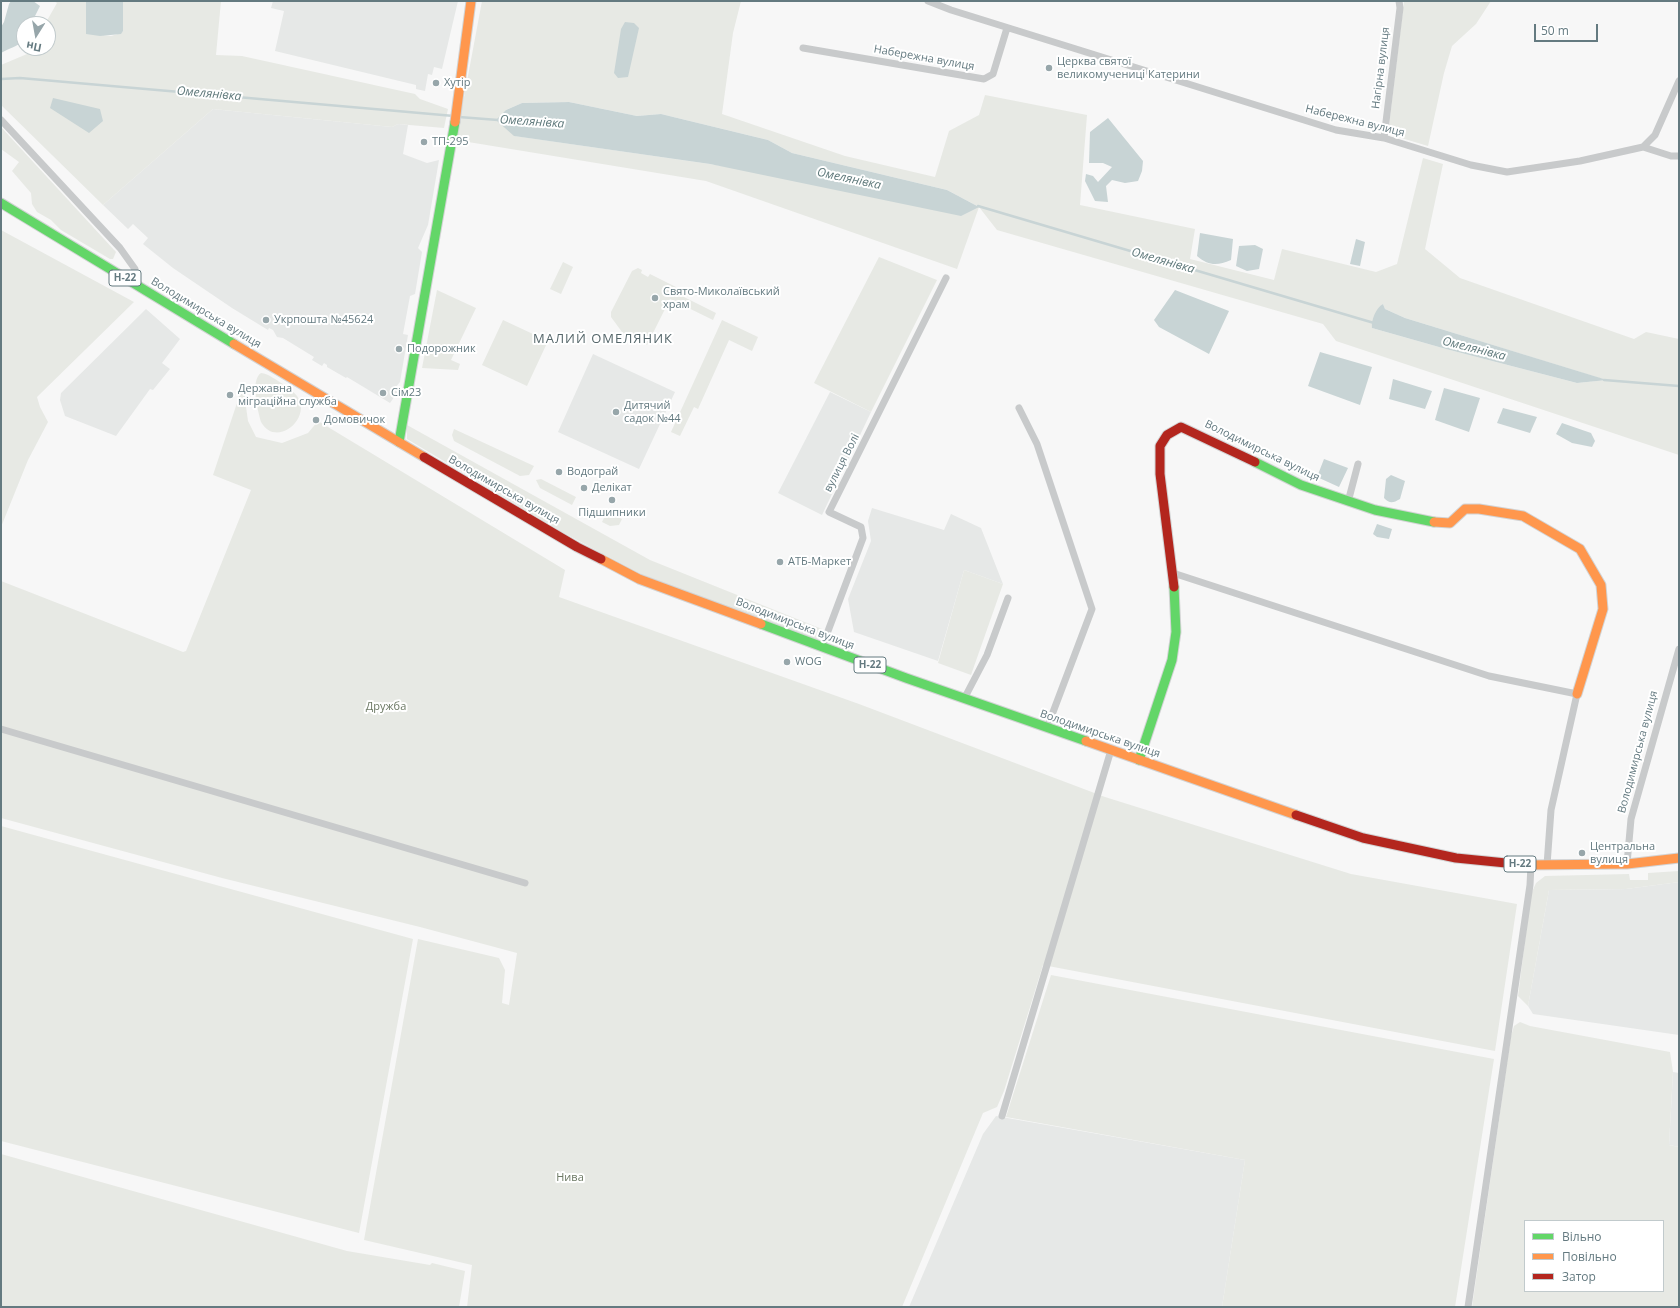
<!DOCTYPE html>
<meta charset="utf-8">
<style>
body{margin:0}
#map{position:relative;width:1680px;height:1308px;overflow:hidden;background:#f7f7f7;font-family:"Open Sans",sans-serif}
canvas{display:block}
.frame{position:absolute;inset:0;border:2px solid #647a80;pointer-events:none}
.legend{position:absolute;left:1524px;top:1220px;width:140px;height:72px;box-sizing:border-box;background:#fff;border:1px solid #c1cacc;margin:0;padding:5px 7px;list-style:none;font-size:12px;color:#647a80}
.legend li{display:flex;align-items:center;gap:8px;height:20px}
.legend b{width:20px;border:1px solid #c1cacc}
.north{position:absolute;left:16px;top:16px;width:40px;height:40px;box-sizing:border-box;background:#fff;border:1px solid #c1cacc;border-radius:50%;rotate:191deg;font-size:11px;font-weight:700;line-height:16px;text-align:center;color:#647a80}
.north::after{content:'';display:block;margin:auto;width:14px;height:18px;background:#97a6aa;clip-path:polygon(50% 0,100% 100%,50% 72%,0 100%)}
.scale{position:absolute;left:1534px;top:24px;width:64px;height:18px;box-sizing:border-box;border:2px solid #647a80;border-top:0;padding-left:5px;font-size:12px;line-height:14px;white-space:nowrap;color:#647a80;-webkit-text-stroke:3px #fff;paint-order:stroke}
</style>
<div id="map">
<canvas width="1680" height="1308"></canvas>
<div class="frame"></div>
<ul class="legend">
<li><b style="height:5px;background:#63d668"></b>Вільно</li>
<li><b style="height:5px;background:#ff974d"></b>Повільно</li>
<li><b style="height:5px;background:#b3261e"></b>Затор</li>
</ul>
<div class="north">Пн</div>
<div class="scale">50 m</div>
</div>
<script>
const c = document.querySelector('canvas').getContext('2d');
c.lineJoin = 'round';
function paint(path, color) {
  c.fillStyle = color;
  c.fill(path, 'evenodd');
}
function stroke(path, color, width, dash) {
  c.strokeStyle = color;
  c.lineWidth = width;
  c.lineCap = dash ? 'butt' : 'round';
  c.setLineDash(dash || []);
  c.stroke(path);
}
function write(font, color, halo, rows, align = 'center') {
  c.font = font + ' "Open Sans",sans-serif';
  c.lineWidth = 4;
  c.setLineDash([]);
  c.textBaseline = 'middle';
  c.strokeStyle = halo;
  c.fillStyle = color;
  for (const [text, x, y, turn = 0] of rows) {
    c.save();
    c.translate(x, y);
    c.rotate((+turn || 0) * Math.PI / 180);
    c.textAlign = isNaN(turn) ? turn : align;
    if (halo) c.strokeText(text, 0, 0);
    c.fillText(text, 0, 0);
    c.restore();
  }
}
paint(new Path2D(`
 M273,1H458L442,69L434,67L432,75L428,74L425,91L416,89V85L275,51L284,11L271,8Z
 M213,109L392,127L398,124L408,125L403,154L427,163L439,160L428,225L418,248L422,252L415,294L410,296L403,334L408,335L400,382L395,388L399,390L390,403L347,377L346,378L327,367V365L324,363L322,366L312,360L314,357L283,338L277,337L273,330L269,328L268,330L232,308L173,268L143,244L148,238L133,224L128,229L103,205Z
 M146,309L180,339L162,363L170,369L153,390L150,389L116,436L65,416L60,400L61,393Z
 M593,354L675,392L639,469L558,432Z
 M830,392L871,412L822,515L778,493Z
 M872,508L944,530L951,514L981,528L1003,584L964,570L938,661L854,632L848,599L871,541L868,521Z
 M1679,882V1035L1533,1014L1528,1006L1549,890L1626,889Z
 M1673,1072L1679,1073V1147L1669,1145Z
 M996,1116L1245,1160L1222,1307H909L983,1134Z`), '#e6e8e7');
paint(new Path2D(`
 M54,1H86V33L111,36L121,33L123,31V1H221L216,55L242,56L415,94L420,99L448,109L444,128L398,124L392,127L213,109L103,205L1,105V65L27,54L31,48H48V24H45L57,3Z
 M482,1H741L733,33L722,114L845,156L935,177L949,131L979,115L985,95L1087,115L1080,205L1195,229L1190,259L1274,280L1282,249L1376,272L1397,264L1423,158L1443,164L1425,249L1460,278L1634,339L1646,332L1679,339V455L1336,341L1323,324L997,230L979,207L957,269L706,181L456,140ZM569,102L637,116L661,114L768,140L792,153L947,190L979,207L710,164L515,136L506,110L522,103ZM1383,304L1385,309L1405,318L1606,380L1577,383L1446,349L1372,328Z
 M1404,1H1491L1476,24L1452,46L1444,73L1428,146L1388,134Z
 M1,127L116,252L113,259H110L61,230L51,220L37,212L32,204L31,193L12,171L19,162L1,149Z
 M1,230L134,302L37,397L40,407L48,422L28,460L1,527Z
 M879,257L937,280L871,412L814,383Z
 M563,262L573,267L561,294L550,289Z
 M638,268L642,270L641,273L648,277L650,274L676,287L674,292L716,313L713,320L670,299L647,345L622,332L611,317V312L632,271Z
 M437,290L476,308L451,360L460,364L458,370L422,368Z
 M503,320L548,341L527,386L482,365Z
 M722,320L758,337L752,351L729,340L698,409L694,407L680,436L671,432Z
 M261,373C269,374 276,380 283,384C288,388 293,391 297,396C313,418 276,449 261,422C258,411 250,380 261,373Z
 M243,385L248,421L256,437L282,443L308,433L318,421L565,570L559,597L859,704L1105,797L1351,874L1517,904L1495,1051L1043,965L1004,1091L997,1107L983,1113L902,1307H467L472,1265L364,1240L418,939L499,958L505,970L502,1003L509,1005L517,953L420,927L222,878L1,818V581L183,652L186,651L251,490L213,475Z
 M407,425L650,560L822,629L817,641L641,574L564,533L407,439Z
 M454,429L534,466L529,475L520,476L454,441L452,435Z
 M541,479L576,497L572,505L540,488L536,480Z
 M607,512L622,519L619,525L610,526L602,522Z
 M964,570L1003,584L971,675L938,663Z
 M1,826L413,939L359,1233L1,1141Z
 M1679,871V882L1626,889L1549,890L1528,1006L1518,996L1531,894L1536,883L1545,876L1629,874L1630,880H1648V873Z
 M1051,975L1494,1059L1455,1307H1222L1245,1160L1006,1117Z
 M1520,1022L1530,1026L1670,1052L1673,1072L1669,1145L1679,1147V1307H1472L1511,1036L1514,1026ZM1525,1221H1663V1291H1525Z
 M1,1154L347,1251L430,1265L432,1263L465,1271L459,1307H1Z`), '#e7e9e4');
paint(new Path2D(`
 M11,1H33L40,6L31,24H24C24,47 20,43 1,53V27L4,22L9,4Z
 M86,1H123V31L121,34L100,36L86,34Z
 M625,22L634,23L639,28L628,77L618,78L614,73L621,29Z
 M53,98L100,109L103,121L89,133L50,108Z
 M569,102L637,116L661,114L768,140L792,153L947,190L979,207L961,216L710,164L514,136L496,120L506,110L522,103Z
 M1108,118L1143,161L1142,171L1138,181L1125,183L1112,180L1106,186L1108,202L1095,201L1085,181L1086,174L1093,176L1098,182L1112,167L1103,163H1089L1090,132Z
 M1200,233L1233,239L1231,260C1217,266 1209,266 1197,256Z
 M1356,239L1365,242L1360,266L1350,264Z
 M1255,245L1263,249L1259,269L1247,271L1236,266L1239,246Z
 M1175,290L1229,311L1209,354L1159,327L1154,320Z
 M1383,304L1385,309L1405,318L1607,380L1577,383L1446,349L1372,328C1371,320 1376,308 1383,304Z
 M1320,352L1372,367L1360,405L1308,386Z
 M1393,379L1432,391L1425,409L1389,399Z
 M1444,388L1480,398L1469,432L1435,420Z
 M1503,408L1537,417L1530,433L1497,423Z
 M1562,423L1591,433L1595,441L1592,447L1572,443L1556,434Z
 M1324,459L1348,468L1339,487L1317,477Z
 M1391,475L1405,481L1400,499C1393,503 1390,504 1384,498L1386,479Z
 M1377,524L1392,529L1389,539L1377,537L1373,534Z`), '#c8d4d5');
stroke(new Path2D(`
 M1,79L20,78L454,116
 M459,117L498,120
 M978,206L1374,323
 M1604,380L1679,386`), '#c8d4d5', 2.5);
const fast = new Path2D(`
 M1,203L234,344
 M399,442L455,122
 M1255,462L1301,485L1375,510L1434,522
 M761,624L906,678L1086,741
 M1139,760L1172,660L1176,632L1174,587`);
const slow = new Path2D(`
 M455,122L471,1
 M234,344L424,457
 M1434,522L1450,523L1465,509H1479L1523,516L1580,549L1601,585L1603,609L1577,694
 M601,559L639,579L761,624
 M1086,741L1296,815
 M1526,865L1627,864L1679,858`);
const jam = new Path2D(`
 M424,457L577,547L601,559
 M1174,587L1160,474V446L1167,435L1181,427L1255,462
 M1296,815L1363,838L1456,858L1526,865`);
stroke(fast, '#d2d3d4', 11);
stroke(slow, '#d2d3d4', 11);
stroke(jam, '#d2d3d4', 11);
stroke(new Path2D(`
 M928,1L951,10L1336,130L1384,138L1471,165L1507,172L1580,161L1643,147L1671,156H1679
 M803,48L984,79L993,74L1007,28
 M1,120L120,248L135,269L130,281
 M1384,138L1400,8L1399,1
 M1643,147L1655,135L1679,81
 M1019,408L1037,444L1092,609L1047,728
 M1348,502L1358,464
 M1173,573L1489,676L1577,694L1551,810L1547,865
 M822,647L863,538L861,527L829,512L946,278
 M964,699L987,655L1008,598
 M1,729L525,883
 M1627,864L1631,819L1679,649
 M1002,1116L1111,750
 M1468,1307L1530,885L1531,865`), '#c8cacb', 7);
stroke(fast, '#63d668', 9);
stroke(slow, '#ff974d', 9);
stroke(jam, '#b3261e', 9);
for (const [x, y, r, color] of [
 [1049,68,4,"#97a6aa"],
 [436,83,4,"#97a6aa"],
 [424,142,4,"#97a6aa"],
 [655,298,4,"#97a6aa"],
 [266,320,4,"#97a6aa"],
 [399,349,4,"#97a6aa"],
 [383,393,4,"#97a6aa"],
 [230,395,4,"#97a6aa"],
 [616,412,4,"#97a6aa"],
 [316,420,4,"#97a6aa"],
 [559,472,4,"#97a6aa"],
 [584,488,4,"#97a6aa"],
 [612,500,4,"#97a6aa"],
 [780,562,4,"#97a6aa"],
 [787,662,4,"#97a6aa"],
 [1582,853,4,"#97a6aa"]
]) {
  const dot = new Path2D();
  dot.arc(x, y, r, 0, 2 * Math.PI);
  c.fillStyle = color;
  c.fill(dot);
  stroke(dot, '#fff', 1.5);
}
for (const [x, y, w] of [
 [125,278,32],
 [870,665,32],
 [1520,864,32]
]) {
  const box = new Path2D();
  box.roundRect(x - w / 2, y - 8, w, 16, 3);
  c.fillStyle = '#fff';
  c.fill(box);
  stroke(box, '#647a80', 1);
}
write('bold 10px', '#647a80', null, [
 ["Н-22",125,278],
 ["Н-22",870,665],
 ["Н-22",1520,864]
]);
write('11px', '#647a80', '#fff', [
 ["Набережна вулиця",924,58,10],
 ["Нагірна вулиця",1381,68,-83],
 ["Набережна вулиця",1355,121,14],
 ["Володимирська вулиця",206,313,31],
 ["Володимирська вулиця",1262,451,26],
 ["вулиця Волі",842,463,-63],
 ["Володимирська вулиця",504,490,30],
 ["Володимирська вулиця",795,624,21],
 ["Володимирська вулиця",1100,734,19],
 ["Володимирська вулиця",1638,752,-75]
]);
write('11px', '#647a80', '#fff', [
 ["Церква святої",1057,62],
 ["великомучениці Катерини",1057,75],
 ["Хутір",444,83],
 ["ТП-295",432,142],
 ["Свято-Миколаївський",663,292],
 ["храм",663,305],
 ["Укрпошта №45624",274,320],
 ["Подорожник",407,349],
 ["Державна",238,389],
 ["міграційна служба",238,402],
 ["Сім23",391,393],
 ["Дитячий",624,406],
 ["садок №44",624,419],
 ["Домовичок",324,420],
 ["Водограй",567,472],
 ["Делікат",592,488],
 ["Підшипники",612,513,"center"],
 ["АТБ-Маркет",788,562],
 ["WOG",795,662],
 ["Центральна",1590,847],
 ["вулиця",1590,860]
], 'left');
write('11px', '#6b7863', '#fff', [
 ["Дружба",386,707],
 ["Нива",570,1178]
]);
write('italic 12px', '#5f797b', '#fff', [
 ["Омелянівка",209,94,5],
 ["Омелянівка",532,122,4],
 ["Омелянівка",849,179,12],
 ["Омелянівка",1163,261,16],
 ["Омелянівка",1474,349,14]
]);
c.letterSpacing = '1px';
write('13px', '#56676b', '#fff', [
 ["МАЛИЙ ОМЕЛЯНИК",603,339]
]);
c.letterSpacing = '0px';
</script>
